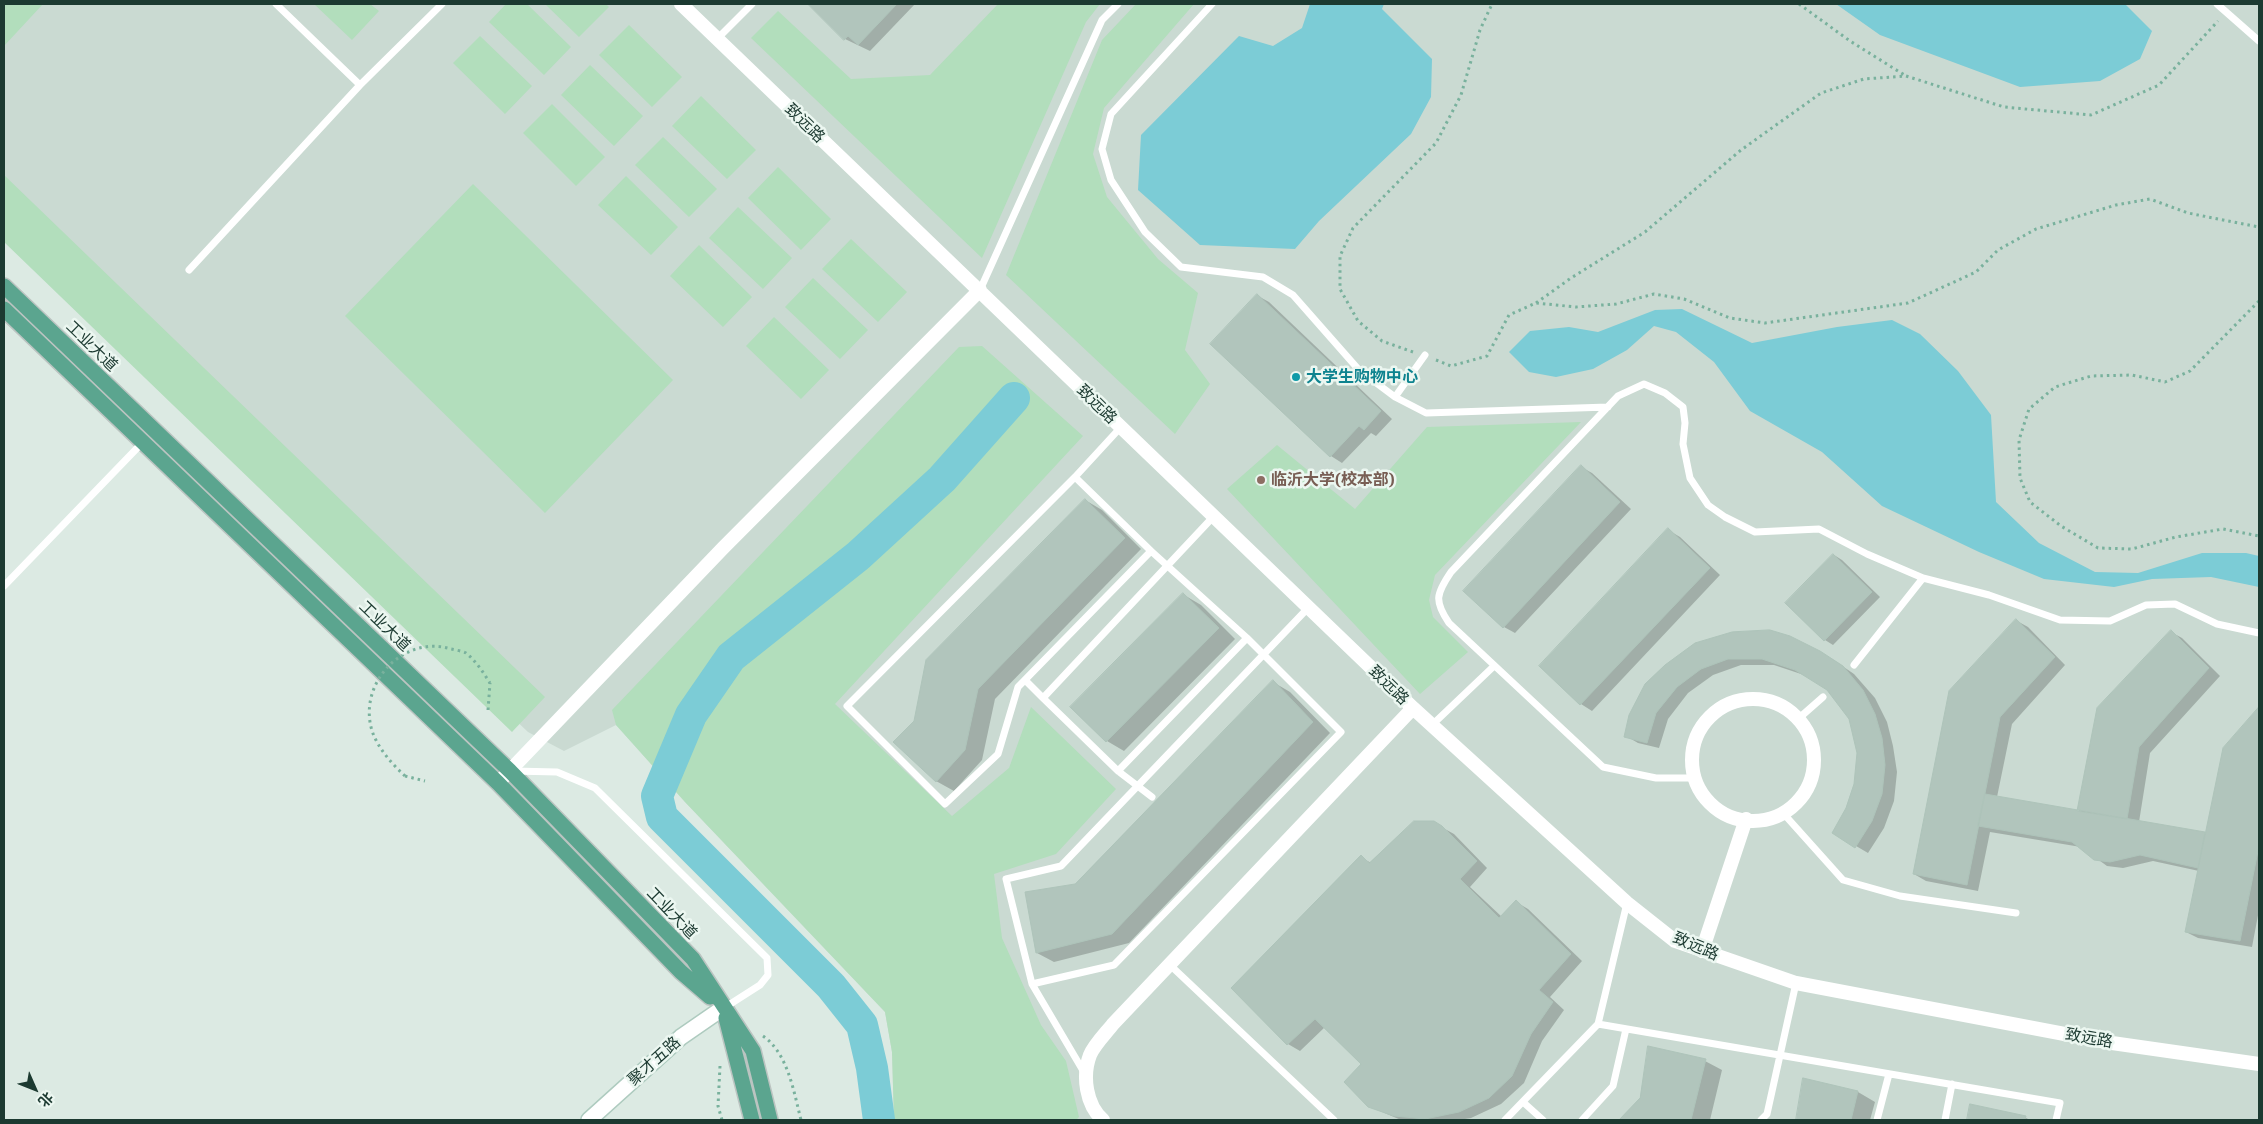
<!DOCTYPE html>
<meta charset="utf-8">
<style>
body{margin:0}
#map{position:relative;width:2263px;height:1124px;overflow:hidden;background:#dceae3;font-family:"Exo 2","Noto Sans SC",sans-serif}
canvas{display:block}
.frame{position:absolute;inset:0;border:5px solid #1c3a31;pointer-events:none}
.north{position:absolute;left:10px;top:1064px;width:50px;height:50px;-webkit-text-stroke:4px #ecf7f1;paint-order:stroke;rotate:134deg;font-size:14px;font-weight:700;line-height:20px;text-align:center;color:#1c3a31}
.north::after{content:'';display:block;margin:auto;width:18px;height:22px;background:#1c3a31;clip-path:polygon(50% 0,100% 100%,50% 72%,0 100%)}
</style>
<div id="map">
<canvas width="2263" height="1124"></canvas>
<div class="frame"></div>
<div class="north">北</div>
</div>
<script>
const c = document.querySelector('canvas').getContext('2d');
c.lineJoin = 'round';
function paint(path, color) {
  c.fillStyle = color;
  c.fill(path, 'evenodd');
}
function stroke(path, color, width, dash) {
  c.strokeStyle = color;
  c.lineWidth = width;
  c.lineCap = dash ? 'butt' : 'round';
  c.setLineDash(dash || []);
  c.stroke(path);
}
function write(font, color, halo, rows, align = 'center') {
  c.font = font + ' "Exo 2","Noto Sans SC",sans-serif';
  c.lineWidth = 5;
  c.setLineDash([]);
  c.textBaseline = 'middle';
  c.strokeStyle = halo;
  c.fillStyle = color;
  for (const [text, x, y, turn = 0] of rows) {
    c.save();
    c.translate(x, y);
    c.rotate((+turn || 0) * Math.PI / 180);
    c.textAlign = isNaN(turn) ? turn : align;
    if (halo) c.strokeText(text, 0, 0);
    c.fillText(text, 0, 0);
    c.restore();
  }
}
paint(new Path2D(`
 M4,4H2259V1120H894L892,1052L885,1012L685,802L616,725L564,751L528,732L4,235Z`), '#cadad2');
paint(new Path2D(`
 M4,4H43L4,46Z
 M314,4H370L379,11L352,40Z
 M506,4H527L571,47L544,75L489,22Z
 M545,4H606L609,7L579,37Z
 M998,4H1100L1086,22L982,258L751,38L778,11L851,79L930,75Z
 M1136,4H1194L1104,108L1093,154L1107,197L1158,259L1198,293L1185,350L1210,384L1175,434L1006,275L1102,40Z
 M629,25L682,77L652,107L599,55Z
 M480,36L532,86L505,114L453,63Z
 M590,65L643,116L614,146L561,95Z
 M701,96L756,150L727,179L672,126Z
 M552,104L605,157L576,186L523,133Z
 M663,137L717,189L689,217L635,165Z
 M778,167L831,219L801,250L748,198Z
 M4,175L545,697L512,732L4,242Z
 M626,176L678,227L651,255L598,205Z
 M473,184L673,380L545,513L345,316Z
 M738,207L792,258L763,289L709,238Z
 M851,239L907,292L878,322L822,269Z
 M699,245L752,297L723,327L670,276Z
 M813,278L868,330L840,359L785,307Z
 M774,317L829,370L801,399L746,346Z
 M982,346L1083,436L835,704L952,816L1009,768L1031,707L1116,789L1056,854L994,874L1002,938L1041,1025L1066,1061L1079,1117L1076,1120H894L892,1052L885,1012L685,802L616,725L612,710L959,347Z
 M1581,422L1435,575L1429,600L1433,617L1468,652L1420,694L1227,489L1277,445L1355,509L1427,427Z`), '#b2debc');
paint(new Path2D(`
 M1310,4H1384L1382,9L1432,59L1431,97L1411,134L1319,221L1295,249L1200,245L1138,190L1141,135L1239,36L1273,46L1302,28Z
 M1836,4H2125L2152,31L2140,59L2100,81L2020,87L1880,35Z
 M1682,309L1752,343L1837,327L1892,320L1920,334L1958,371L1991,415L1996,502L2039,543L2095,572L2138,573L2202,553H2246L2259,556V587L2211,577L2152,579L2114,587L2044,579L1979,552L1882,506L1822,452L1750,411L1714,362L1676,332L1654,326L1627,350L1593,369L1556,377L1529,372L1509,352L1530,331L1569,327L1598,332L1655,310Z`), '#7cccd6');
paint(new Path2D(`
 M810,4H915L870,51L845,39Z
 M1258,296L1269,302L1392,419L1376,436L1371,433L1342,463L1331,456Z
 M1581,467L1592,473L1631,509L1515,633L1504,627Z
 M1085,500L1102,510L1141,549L995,699L982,760L954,791L936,781L915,721Z
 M1668,530L1680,537L1720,575L1592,711L1581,704L1540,666Z
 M1834,555L1842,560L1880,597L1833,645L1825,640Z
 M1184,595L1201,605L1235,639L1124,751L1107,741L1072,707Z
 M2017,621L2028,627L2065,665L2012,724L1997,797L2078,812L2171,632L2182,638L2220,676L2150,753L2139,822L2206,834L2224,748L2259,709V910L2252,947L2198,938L2186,932L2199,871L2153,861L2123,868L2107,866L2081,847L1990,832L1978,891L1926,881L1914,874Z
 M1696,644L1832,659L1854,674L1875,698L1887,722L1893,746L1897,772L1894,801L1884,828L1868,853L1834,833L1847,809L1856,784L1859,753L1850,719L1828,689L1807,676L1774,665H1741L1713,675L1688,693L1668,719L1659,748L1638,743L1626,736Z
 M1273,682L1290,692L1330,733L1129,943L1054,962L1037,953L1075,885Z
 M1434,823L1454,834L1487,868L1470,887L1502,917L1516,902L1528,909L1582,961L1550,997L1564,1010L1542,1041L1524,1083L1501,1104L1471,1118L1459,1120H1401L1368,1106L1363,1064L1325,1027L1300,1051L1288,1044L1233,988L1361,857L1371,863Z
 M1705,1061L1722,1070L1710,1120H1620L1641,1099Z
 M1804,1080L1858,1092L1875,1102L1870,1120H1797Z
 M1971,1105L2026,1118L2030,1120H1968Z`), '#0003');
stroke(new Path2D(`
 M879,1120L872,1068L862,1025L831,986L662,817L657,796L691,715L731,657L858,556L942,479L1014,398`), '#7cccd6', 32);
const building = new Path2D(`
 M808,4H897L858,45L848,36L844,40Z
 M1257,294L1381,411L1364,430L1359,426L1330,457L1210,344Z
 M1581,465L1620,502L1503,628L1463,591Z
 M1085,499L1125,538L978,689L965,750L936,782L893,742L914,721L926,660Z
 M1668,528L1710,568L1580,705L1539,666Z
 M1833,554L1872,592L1824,641L1785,603Z
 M1183,593L1219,628L1106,742L1070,707Z
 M2016,619L2055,657L2000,717L1967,885L1913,874L1949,691Z
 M1770,630L1790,636L1820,651L1843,666L1863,690L1875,714L1882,738L1885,765L1882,794L1872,821L1855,848L1832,833L1846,808L1854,784L1857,753L1849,719L1827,690L1795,670L1762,659H1728L1701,669L1677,687L1656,713L1647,743L1624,737L1629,715L1645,684L1665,665L1695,643L1732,632Z
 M2171,630L2209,668L2139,747L2127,819L2077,811L2097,708Z
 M1273,680L1313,722L1112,934L1036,953L1025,892L1075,884Z
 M2259,707V846L2240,941L2185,932L2223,748Z
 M1985,794L2205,832L2198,868L2140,855L2110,862L2094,860L2072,842L1978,826Z
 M1414,821H1434L1442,826L1477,861L1460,879L1499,918L1516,900L1571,954L1539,990L1553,1002L1531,1034L1512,1076L1489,1098L1459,1112L1425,1119L1394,1116L1368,1107L1344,1082L1361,1064L1315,1019L1287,1045L1231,988L1361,855L1369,863Z
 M1648,1046L1706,1059L1691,1120H1619L1640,1098Z
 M1803,1078L1858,1091L1851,1120H1796Z
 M1970,1104L2026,1116L2025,1120H1967Z`);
paint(building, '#b1c5bc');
stroke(building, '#aec4ba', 1);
const secondary = new Path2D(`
 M589,1120L681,1037L723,1008`);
const primary = new Path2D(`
 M4,286L510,771L693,959L753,1051L770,1120
 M4,309L498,783L681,972L710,997
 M726,1018L752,1120`);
stroke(secondary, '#aecbbf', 18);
stroke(primary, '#bbc4c1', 18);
stroke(new Path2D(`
 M1799,4L1850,41L1906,76
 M2259,301L2190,371L2165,382L2132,375L2091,376L2055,387L2029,409L2019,440L2020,478L2030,502L2061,526L2098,548L2132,549L2176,537L2223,529L2259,536
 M1536,303L1571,278L1645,232L1741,150L1821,93L1864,79L1906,76L2004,107L2091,115L2159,85L2218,21
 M1413,352L1382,341L1358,321L1340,289V256L1353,228L1436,143L1461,95L1480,30L1492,4
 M1436,360L1451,366L1487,356L1509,315L1536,303L1576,307L1616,304L1654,294L1684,299L1730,318L1765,323L1908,303L1976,272L1998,250L2036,229L2116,205L2150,199L2188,213L2259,227
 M488,710L490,683
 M405,776L425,781
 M763,1036C788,1053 794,1093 801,1120
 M720,1066L718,1106L722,1120`), '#79b19d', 3, [2.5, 4]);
stroke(new Path2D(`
 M276,4L360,85
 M1212,4L1111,114L1102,149L1111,180L1145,232L1181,267L1263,277L1293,295L1359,370L1395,397L1426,413L1608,407
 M2217,4L2259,41
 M717,39L752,4
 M189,270L360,85L442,4
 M980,290L1102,20L1118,4
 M1395,397L1425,355
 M1075,477L1151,551L1018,687L998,754L945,804L847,706L1075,477L1121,427
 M1151,551L1247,638L1118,771L1043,698L1168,565L1214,516
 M4,586L143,442
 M1854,665L1923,578
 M1025,680L1043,698
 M1798,719L1823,697
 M1432,725L1494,666
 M513,771L557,772L595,788L767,958L768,975L760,985L724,1008
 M1118,771L1152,797
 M1695,778H1656L1603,767L1449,623C1434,601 1436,594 1451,572L1618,396L1644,384L1665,393L1683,407L1685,423L1683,444L1690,478L1708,505L1725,517L1755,532L1819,529L1867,554L1923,578L1989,595L2060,620L2110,621L2146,605L2175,604L2217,624L2259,633
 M1783,813L1843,880L1900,896L2016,913
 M1170,965L1334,1120
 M1032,984L1114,965L1341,732L1247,638
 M1598,1024L2060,1103L2056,1120
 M1085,1074L1032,984L1006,879L1061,866L1309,607
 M1523,1102L1543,1120
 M1505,1120L1598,1024L1627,903
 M1582,1120L1613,1086L1626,1029
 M1761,1120L1767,1114L1796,983
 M1877,1120L1889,1074
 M1945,1120L1952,1084`), '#fff', 7);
stroke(new Path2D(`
 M681,4L1413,708L1627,903L1675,941L1796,983L2112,1043L2259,1064
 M1692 760a61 61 0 1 1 122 0a61 61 0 1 1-122 0Z
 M498,783L723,548L980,290
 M1702,951L1746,819
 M1103,1120C1086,1105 1082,1076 1090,1055C1094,1045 1106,1033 1113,1024L1413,708`), '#fff', 14);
stroke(secondary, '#fff', 15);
stroke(primary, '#5ba58f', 15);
stroke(new Path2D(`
 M405,776C390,762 373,743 370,722C363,677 407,635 451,649C456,650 462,651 466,653C476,661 483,672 490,683`), '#79b19d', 3, [2.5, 4]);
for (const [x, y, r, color] of [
 [1296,377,5,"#0f9aa8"],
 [1261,480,5,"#8d6e63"]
]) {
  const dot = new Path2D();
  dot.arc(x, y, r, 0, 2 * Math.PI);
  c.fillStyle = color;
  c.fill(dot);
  stroke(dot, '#ecf7f1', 2);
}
write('16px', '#1c3a31', '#ecf7f1', [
 ["致远路",805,123,44],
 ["工业大道",92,346,44],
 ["致远路",1097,404,44],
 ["工业大道",385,626,44],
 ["致远路",1389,685,44],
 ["工业大道",672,913,46],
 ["致远路",1696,946,23],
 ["致远路",2089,1038,10],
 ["聚才五路",654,1061,-42]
]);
write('bold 16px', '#0d838f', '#ecf7f1', [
 ["大学生购物中心",1306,377]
], 'left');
write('bold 16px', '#785e54', '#ecf7f1', [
 ["临沂大学(校本部)",1271,480]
], 'left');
</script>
